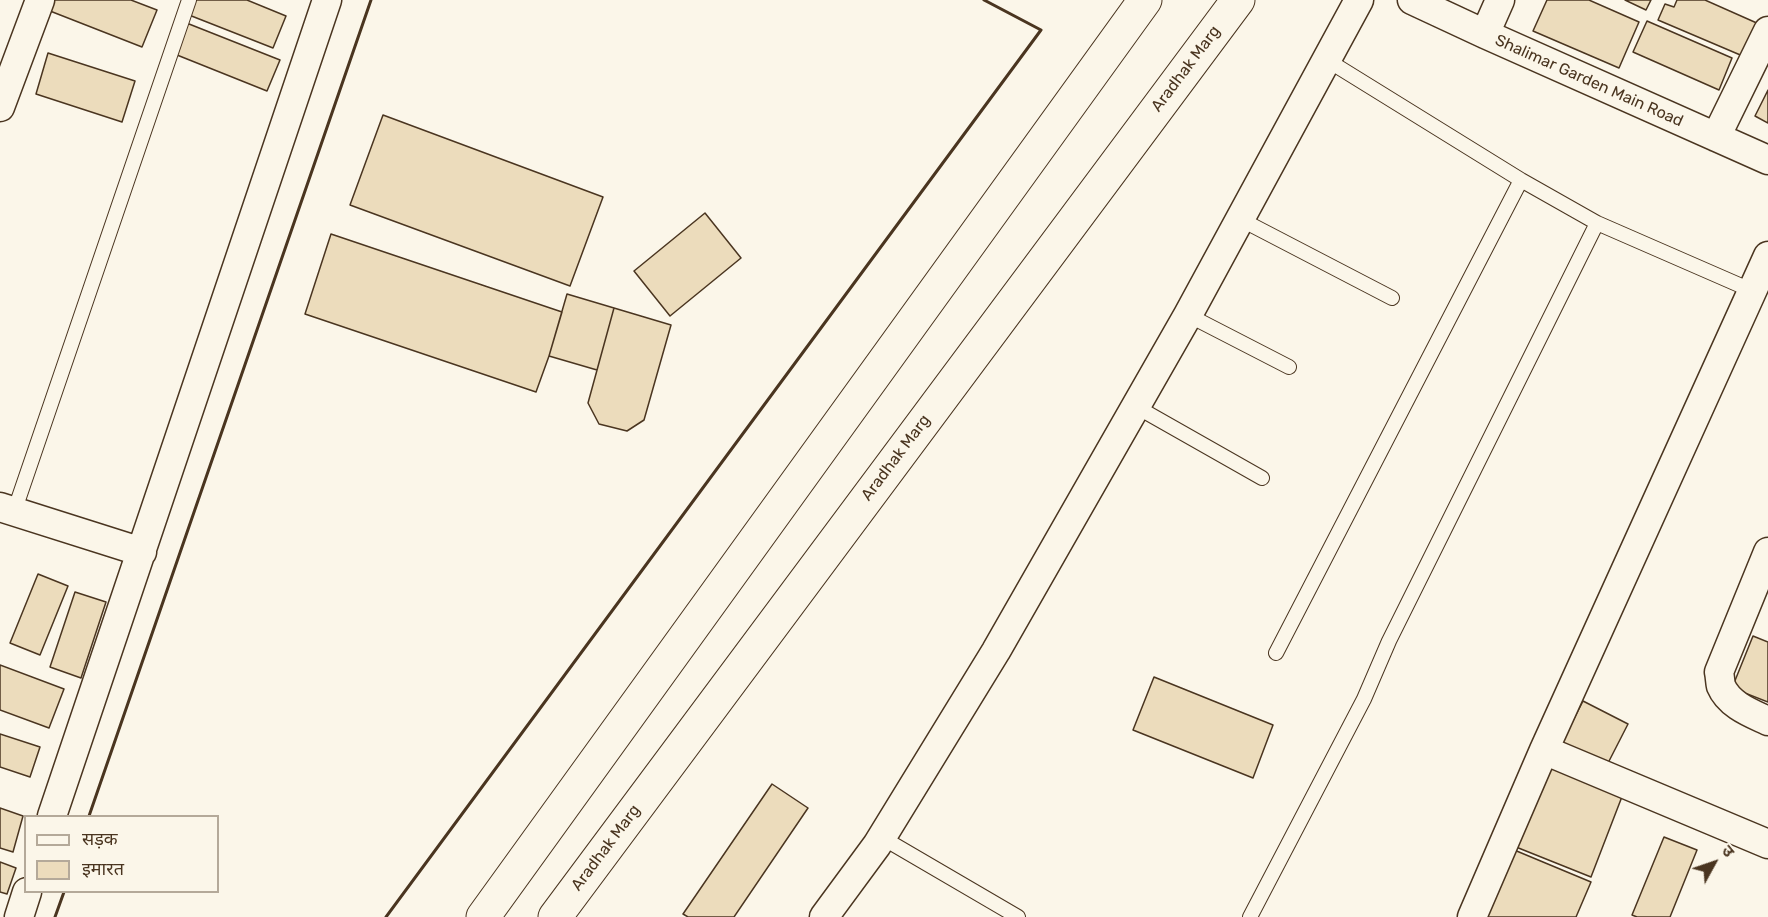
<!DOCTYPE html>
<meta charset="utf-8">
<style>
body{margin:0}
#map{position:relative;width:1768px;height:917px;overflow:hidden;background:#fbf6e9;font-family:Rubik,"Noto Sans Devanagari",sans-serif}
canvas{display:block}
.legend{position:absolute;left:24px;top:815px;width:195px;height:78px;box-sizing:border-box;background:#fbf6e9;border:2px solid #b4a999;margin:0;padding:8px 10px;list-style:none;font-size:18px;color:#4a3520}
.legend li{display:flex;align-items:center;gap:12px;height:30px}
.legend b{width:30px;border:2px solid #b4a999}
.north{position:absolute;left:1684px;top:833px;width:60px;height:60px;-webkit-text-stroke:4px #fbf6e9;paint-order:stroke;rotate:50deg;font-size:16px;font-weight:700;line-height:24px;text-align:center;color:#4a3520}
.north::after{content:'';display:block;margin:auto;width:21px;height:27px;background:#4a3520;clip-path:polygon(50% 0,100% 100%,50% 72%,0 100%)}
</style>
<div id="map">
<canvas width="1768" height="917"></canvas>
<ul class="legend">
<li><b style="height:8px;background:#fbf6e9"></b>सड़क</li>
<li><b style="height:16px;background:#ecdcbc"></b>इमारत</li>
</ul>
<div class="north">उ</div>
</div>
<script>
const c = document.querySelector('canvas').getContext('2d');
c.lineJoin = 'round';
function paint(path, color) {
  c.fillStyle = color;
  c.fill(path, 'evenodd');
}
function stroke(path, color, width, dash) {
  c.strokeStyle = color;
  c.lineWidth = width;
  c.lineCap = dash ? 'butt' : 'round';
  c.setLineDash(dash || []);
  c.stroke(path);
}
function write(font, color, halo, rows, align = 'center') {
  c.font = font + ' Rubik,sans-serif';
  c.lineWidth = 4.5;
  c.setLineDash([]);
  c.textBaseline = 'middle';
  c.strokeStyle = halo;
  c.fillStyle = color;
  for (const [text, x, y, turn = 0] of rows) {
    c.save();
    c.translate(x, y);
    c.rotate((+turn || 0) * Math.PI / 180);
    c.textAlign = isNaN(turn) ? turn : align;
    if (halo) c.strokeText(text, 0, 0);
    c.fillText(text, 0, 0);
    c.restore();
  }
}
const building = new Path2D(`
 M54,0H131L157,10L142,47L50,11Z
 M195,0H247L286,16L273,48L189,15Z
 M1547,0H1589L1639,22L1619,68L1533,31Z
 M1625,0H1651L1646,10Z
 M1677,0H1705L1759,24L1745,57L1658,20L1665,4L1674,7Z
 M1647,21L1732,58L1719,90L1633,52Z
 M184,22L280,60L267,91L172,53Z
 M48,53L135,81L122,122L36,94Z
 M1768,90V123L1755,116Z
 M383,115L603,197L570,286L350,205Z
 M705,213L741,258L670,316L634,271Z
 M331,234L562,312L549,356L536,392L305,314Z
 M567,294L614,308L597,370L549,356Z
 M614,308L671,325L644,420L627,431L599,424L588,403Z
 M38,574L68,586L40,655L10,643Z
 M75,592L106,602L81,678L50,667Z
 M1753,636L1768,642V702L1732,688Z
 M0,665L64,689L49,728L0,710Z
 M1154,677L1273,725L1253,778L1133,730Z
 M1583,701L1628,724L1606,767L1561,744Z
 M0,734L40,747L30,777L0,767Z
 M1544,763L1623,794L1591,877L1511,845Z
 M772,784L808,808L734,917H688L683,914Z
 M0,808L23,816L13,852L0,848Z
 M1664,837L1697,850L1670,917H1637L1632,915Z
 M1507,847L1591,882L1576,917H1477Z
 M0,862L16,868L7,894L0,892Z`);
paint(building, '#ecdcbc');
stroke(building, '#4a3520', 1.5);
const lane = new Path2D(`
 M1327,60L1521,180L1597,223L1753,291
 M1240,219L1392,298
 M1188,315L1289,367
 M1135,406L1262,478
 M14,512L189,0
 M1276,653L1521,180
 M881,837L1018,917
 M1250,917L1364,699L1389,641L1597,223`);
const street = new Path2D(`
 M1412,0L1485,34L1768,160
 M1485,34L1500,0
 M0,107L40,0
 M1716,137L1768,31
 M0,507L142,552
 M1768,552L1719,672C1720,676 1720,682 1721,686C1729,705 1751,713 1768,721
 M1544,750L1768,844
 M52,816L327,0
 M19,917L27,892
 M824,917L877,845L996,651L1188,315L1359,0
 M1472,917L1544,750L1768,256`);
const secondary = new Path2D(`
 M483,917L1145,0
 M555,917L1238,0`);
stroke(lane, '#4a3520', 16);
stroke(street, '#4a3520', 31);
stroke(secondary, '#4a3520', 35);
stroke(lane, '#fbf6e9', 14);
stroke(street, '#fbf6e9', 28);
stroke(secondary, '#fbf6e9', 33);
stroke(new Path2D(`
 M89,816L371,0
 M55,917L64,892
 M386,917L1041,30L984,0`), '#4a3520', 3);
write('16px', '#4a3520', '#fbf6e9', [
 ["Aradhak Marg",1186,69,-53],
 ["Shalimar Garden Main Road",1589,81,24],
 ["Aradhak Marg",896,458,-53],
 ["Aradhak Marg",606,848,-53]
]);
</script>
